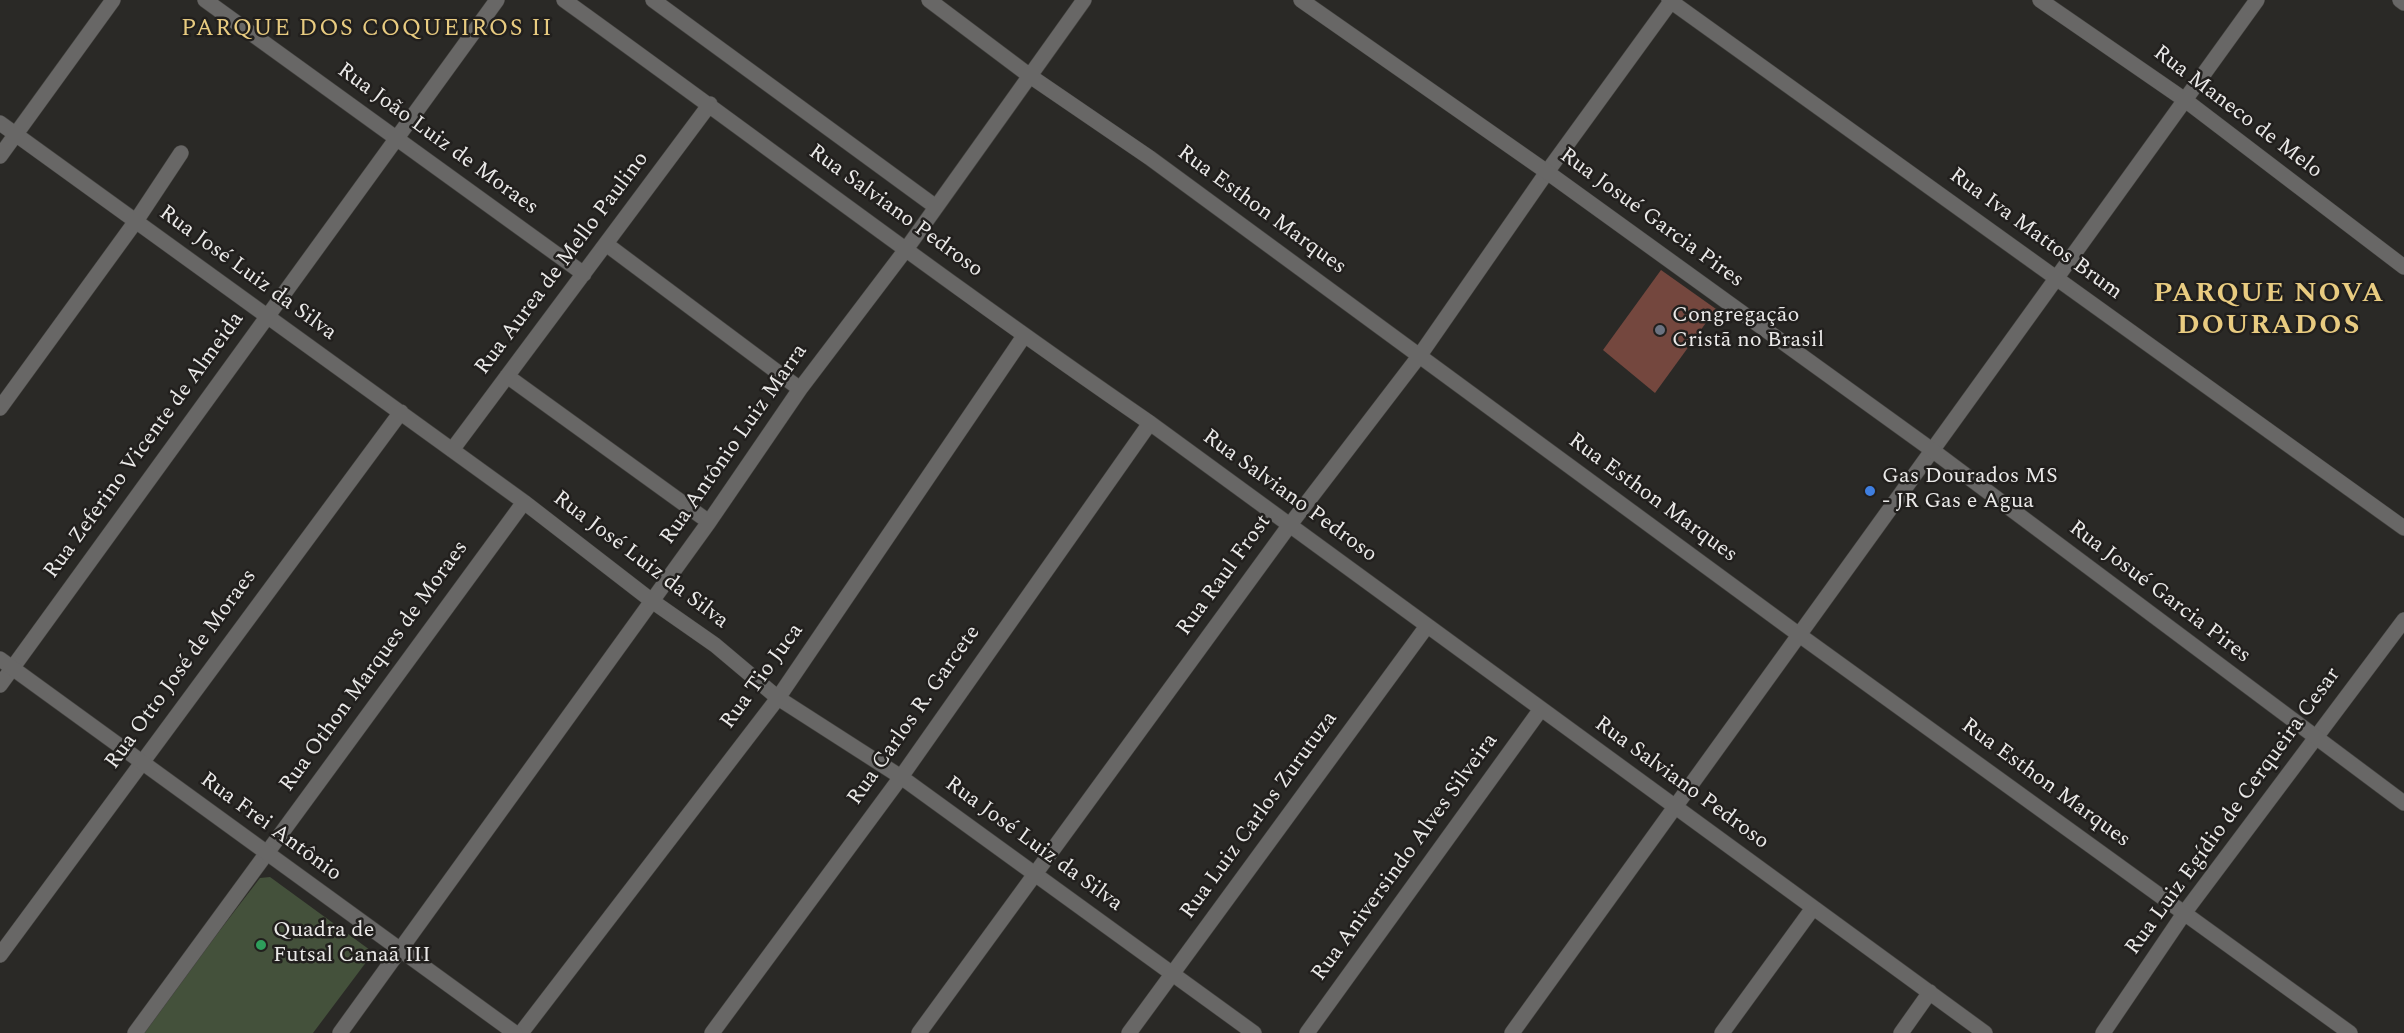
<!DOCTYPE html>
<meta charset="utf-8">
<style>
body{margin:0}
canvas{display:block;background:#2a2926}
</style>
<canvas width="2404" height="1033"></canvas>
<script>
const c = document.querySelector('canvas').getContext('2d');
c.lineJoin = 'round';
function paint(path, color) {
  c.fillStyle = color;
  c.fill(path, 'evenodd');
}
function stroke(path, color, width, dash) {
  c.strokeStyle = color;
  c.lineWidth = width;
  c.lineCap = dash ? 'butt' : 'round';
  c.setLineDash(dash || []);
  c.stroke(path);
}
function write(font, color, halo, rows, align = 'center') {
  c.font = font + ' Spectral,serif';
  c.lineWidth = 5;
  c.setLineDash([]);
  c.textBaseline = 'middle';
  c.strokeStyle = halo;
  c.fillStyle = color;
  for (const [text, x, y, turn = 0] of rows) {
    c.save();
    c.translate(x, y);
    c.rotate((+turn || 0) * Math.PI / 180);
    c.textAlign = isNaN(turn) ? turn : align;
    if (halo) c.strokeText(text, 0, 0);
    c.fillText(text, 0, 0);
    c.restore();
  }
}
paint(new Path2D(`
 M270,877L370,950V957L313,1033H141L260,878Z`), '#44513b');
paint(new Path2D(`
 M1661,270L1716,309L1655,393L1603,350Z`), '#74473e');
const minor = new Path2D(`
 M205,0L584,274
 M564,0C760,141 952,287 1150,423L1985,1033
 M653,0L936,207
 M929,0L1030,76L1150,158L1798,634L2350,1033
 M1669,0L2404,528
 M2040,0L2185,100L2404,267
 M2400,0L2404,3
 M0,123L524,502L652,601L715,645L778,698L901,777L1254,1033
 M0,156L113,0
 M606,244L800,389
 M507,376L709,522
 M0,408L136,221L181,153
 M452,450L710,104
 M0,685L497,0
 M0,955L401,412
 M135,1033L524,502
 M340,1033L709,522L800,389L907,248L1084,0
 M521,1033L778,698L1024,336
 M712,1033L901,777L1150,423
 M919,1033L1289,526L1420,355L1547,172L1672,0
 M1129,1033L1427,626
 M1307,1033L1541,709
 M1512,1033L2257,0
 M1722,1033L1813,908
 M1901,1033L1930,992
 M2103,1033L2185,912L2404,620`);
const tertiary = new Path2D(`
 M1301,0L1547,172L1932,450L2404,803
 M0,659L515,1033`);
stroke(minor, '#454441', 16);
stroke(tertiary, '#454441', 16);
stroke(minor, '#686766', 15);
stroke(tertiary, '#686766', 15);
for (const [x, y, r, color] of [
 [1660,330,6,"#6b7280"],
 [1870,491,6,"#3f7fe0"],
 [261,945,6,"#2e9e5b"]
]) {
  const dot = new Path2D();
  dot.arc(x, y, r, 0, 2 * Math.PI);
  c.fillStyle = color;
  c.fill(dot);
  stroke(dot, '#211f1d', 2);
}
write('22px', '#eae9e8', '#211f1d', [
 ["Rua Maneco de Melo",2237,113,37],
 ["Rua João Luiz de Moraes",437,140,36],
 ["Rua Esthon Marques",1261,211,36],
 ["Rua Salviano Pedroso",895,212,36],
 ["Rua Josué Garcia Pires",1651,219,36],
 ["Rua Iva Mattos Brum",2035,235,36],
 ["Rua Aurea de Mello Paulino",563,264,-53],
 ["Rua José Luiz da Silva",247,274,36],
 ["Rua Antônio Luiz Marra",735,445,-55],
 ["Rua Zeferino Vicente de Almeida",145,446,-54],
 ["Rua Salviano Pedroso",1289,497,36],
 ["Rua Esthon Marques",1652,499,36],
 ["Rua José Luiz da Silva",640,561,37],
 ["Rua Raul Frost",1225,576,-54],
 ["Rua Josué Garcia Pires",2159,593,37],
 ["Rua Othon Marques de Moraes",375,667,-54],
 ["Rua Otto José de Moraes",182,670,-54],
 ["Rua Tio Juca",763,677,-54],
 ["Rua Carlos R. Garcete",915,716,-55],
 ["Rua Salviano Pedroso",1681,784,36],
 ["Rua Esthon Marques",2045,784,36],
 ["Rua Luiz Egídio de Cerqueira Cesar",2234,812,-54],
 ["Rua Luiz Carlos Zurutuza",1260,816,-54],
 ["Rua Frei Antônio",270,828,36],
 ["Rua José Luiz da Silva",1033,845,36],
 ["Rua Aniversindo Alves Silveira",1406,858,-54]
]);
write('22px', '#eae9e8', '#211f1d', [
 ["Congregação",1672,317],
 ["Cristã no Brasil",1672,342],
 ["Gas Dourados MS",1882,478],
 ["- JR Gas e Agua",1882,503],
 ["Quadra de",273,932],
 ["Futsal Canaã III",273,957]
], 'left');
c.letterSpacing = '1.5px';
write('24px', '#e8cb80', '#211f1d', [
 ["PARQUE DOS COQUEIROS II",367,30]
]);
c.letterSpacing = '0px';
c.letterSpacing = '1.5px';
write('bold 28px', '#e8cb80', '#211f1d', [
 ["PARQUE NOVA",2269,296],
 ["DOURADOS",2269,328]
]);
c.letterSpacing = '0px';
</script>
